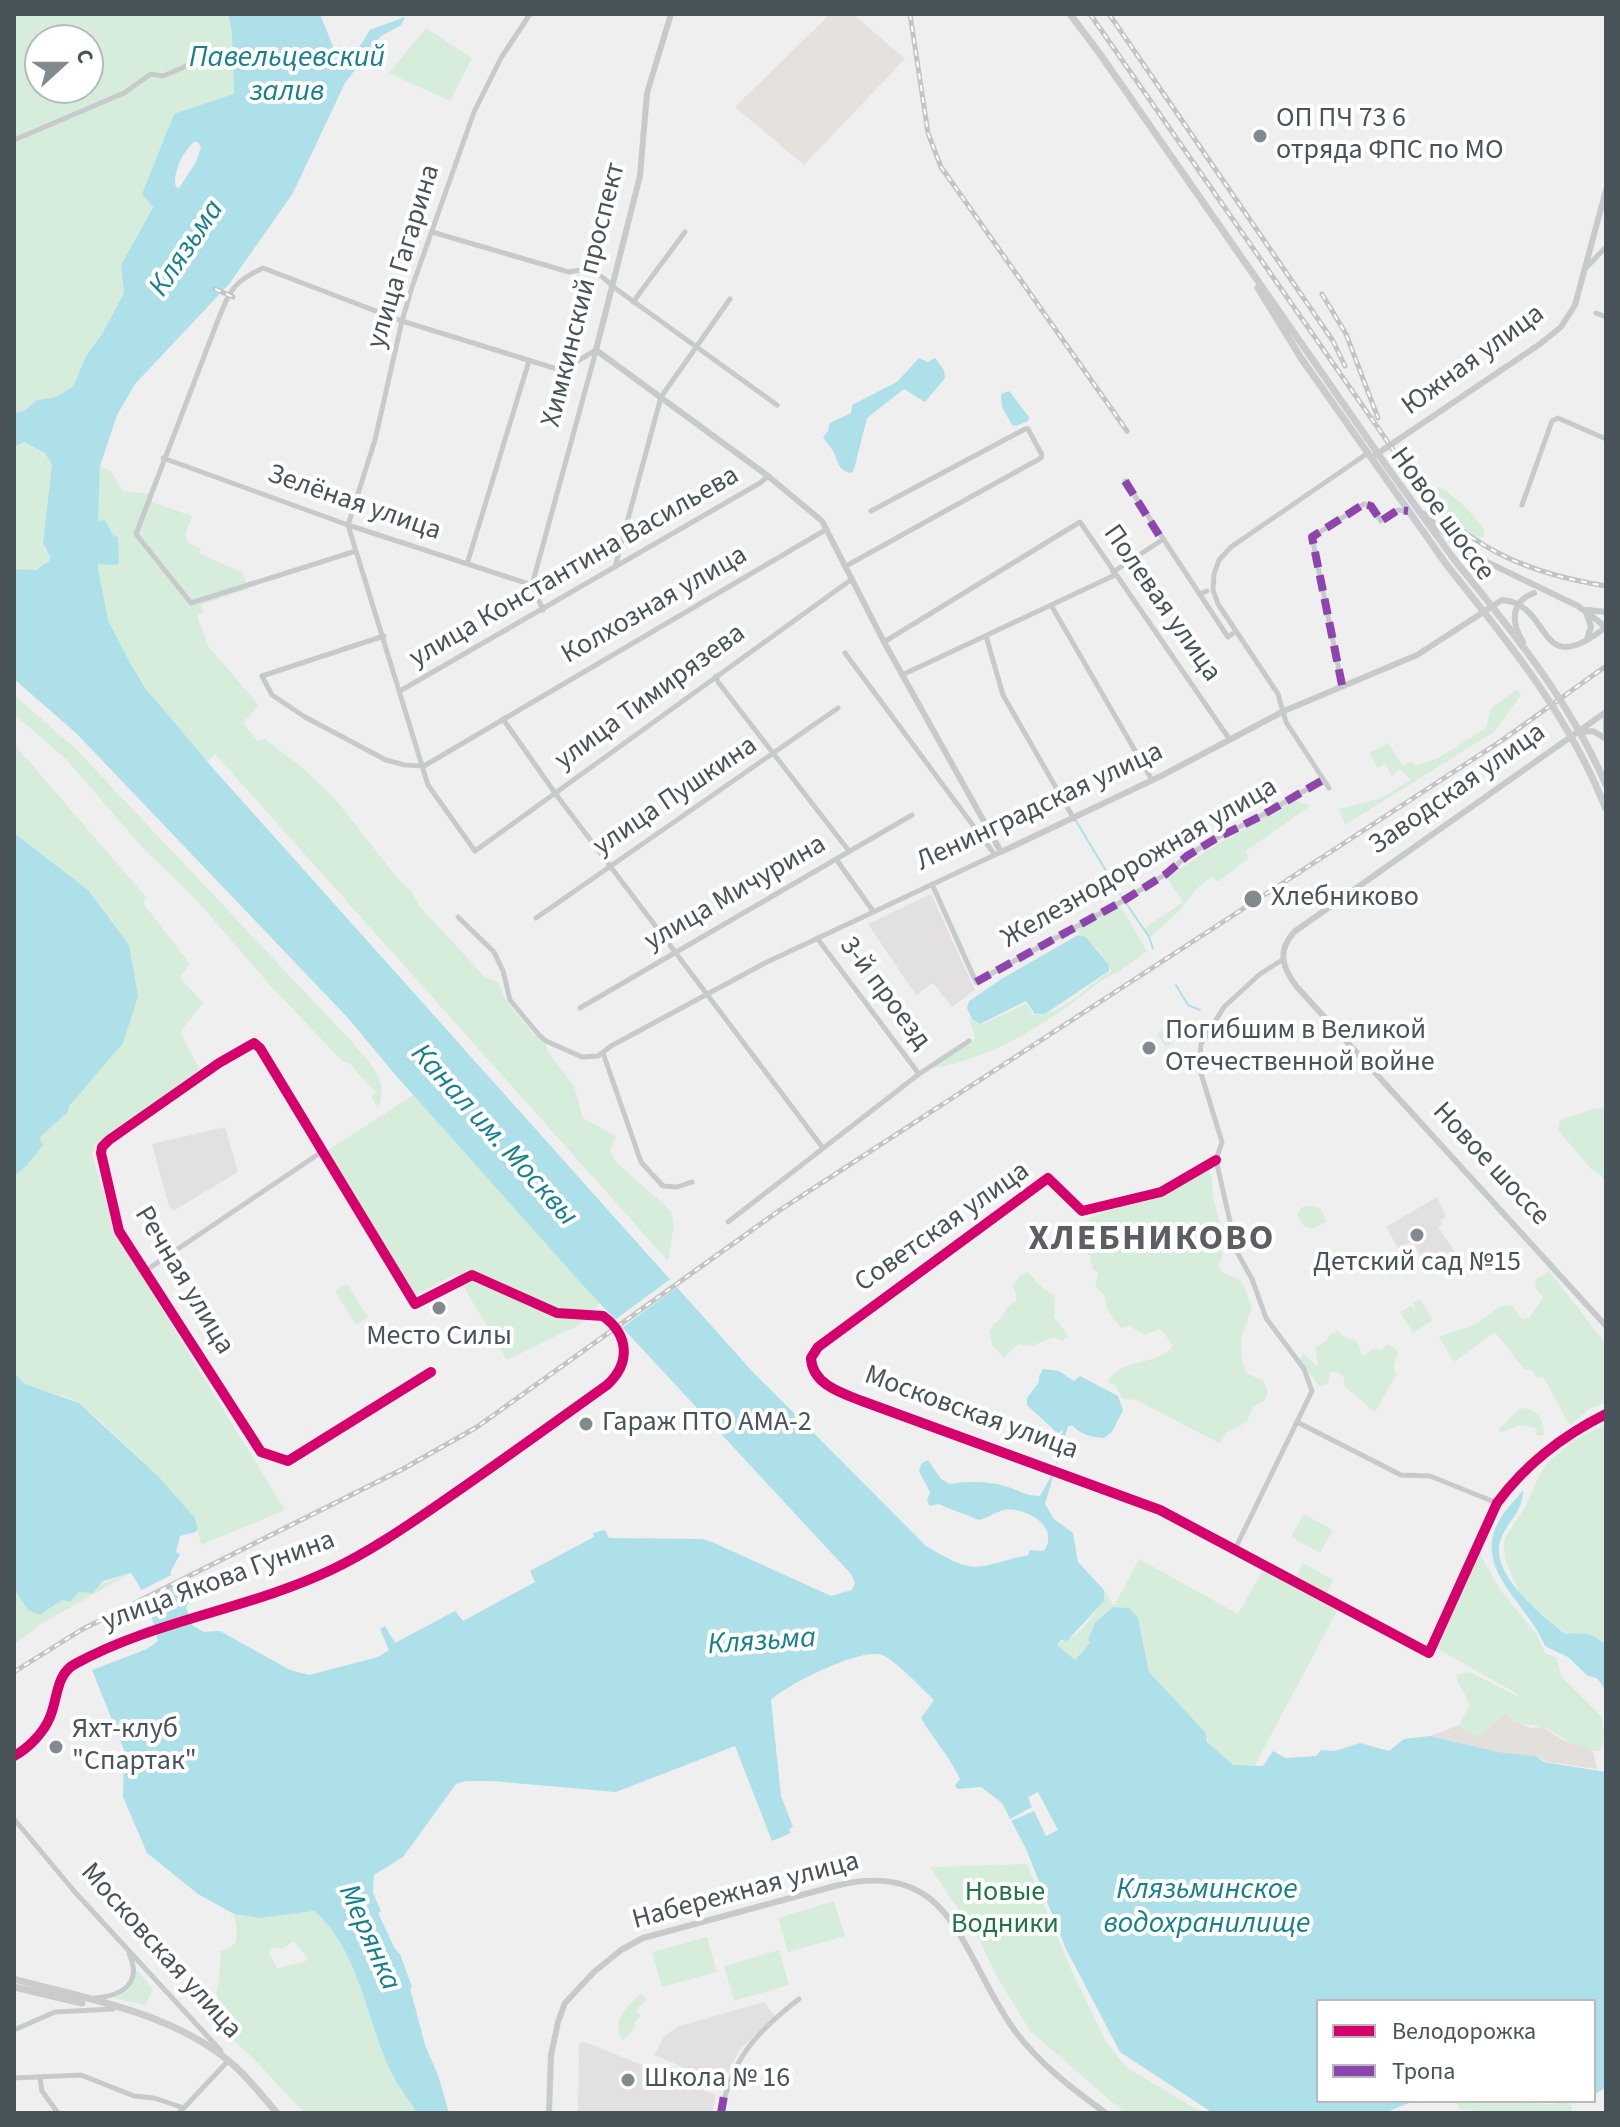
<!DOCTYPE html>
<meta charset="utf-8">
<style>
body{margin:0}
#map{position:relative;width:1620px;height:2127px;overflow:hidden;background:#f0efef;font-family:"Source Sans 3",sans-serif}
canvas{display:block}
.frame{position:absolute;inset:0;border:16px solid #48535a;pointer-events:none}
.legend{position:absolute;left:1316px;top:1999px;width:280px;height:104px;box-sizing:border-box;background:#fff;border:2px solid #b6babd;margin:0;padding:10px 14px;list-style:none;font-size:24px;color:#48535a}
.legend li{display:flex;align-items:center;gap:16px;height:40px}
.legend b{width:40px;border:2px solid #b6babd}
.north{position:absolute;left:24px;top:24px;width:80px;height:80px;box-sizing:border-box;background:#fff;border:2px solid #b6babd;border-radius:50%;rotate:69deg;font-size:22px;font-weight:700;line-height:32px;text-align:center;color:#48535a}
.north::after{content:'';display:block;margin:auto;width:28px;height:36px;background:#838a8e;clip-path:polygon(50% 0,100% 100%,50% 72%,0 100%)}
</style>
<div id="map">
<canvas width="1620" height="2127"></canvas>
<div class="frame"></div>
<ul class="legend">
<li><b style="height:10px;background:#d6006c"></b>Велодорожка</li>
<li><b style="height:10px;background:#8e44ad"></b>Тропа</li>
</ul>
<div class="north">С</div>
</div>
<script>
const c = document.querySelector('canvas').getContext('2d');
c.lineJoin = 'round';
function paint(path, color) {
  c.fillStyle = color;
  c.fill(path, 'evenodd');
}
function stroke(path, color, width, dash) {
  c.strokeStyle = color;
  c.lineWidth = width;
  c.lineCap = dash ? 'butt' : 'round';
  c.setLineDash(dash || []);
  c.stroke(path);
}
function write(font, color, halo, rows, align = 'center') {
  c.font = font + ' "Source Sans 3",sans-serif';
  c.lineWidth = 8;
  c.setLineDash([]);
  c.textBaseline = 'middle';
  c.strokeStyle = halo;
  c.fillStyle = color;
  for (const [text, x, y, turn = 0] of rows) {
    c.save();
    c.translate(x, y);
    c.rotate((+turn || 0) * Math.PI / 180);
    c.textAlign = isNaN(turn) ? turn : align;
    if (halo) c.strokeText(text, 0, 0);
    c.fillText(text, 0, 0);
    c.restore();
  }
}
paint(new Path2D(`
 M830,14H853L905,59L804,165L735,107Z`), '#e5e2dd');
paint(new Path2D(`
 M931,894L975,990L952,1007L933,983L916,995L868,924Z
 M225,1127L238,1172L173,1211L168,1203L152,1144Z
 M1437,1197L1446,1217L1440,1220L1442,1224L1438,1227L1457,1255L1432,1271L1412,1242L1398,1248L1386,1227Z
 M764,2002L775,2016L739,2050L723,2084L654,2055L664,2037L677,2027Z
 M585,2042L716,2095L712,2113H578L579,2043Z`), '#e2e0e1');
paint(new Path2D(`
 M22,14H228L232,34L234,95L174,115L142,194L153,206L121,265L124,293L102,334L86,356L73,387L55,397L37,400L24,411L14,413V18ZM40,40H88V88H40Z
 M426,28L472,58L450,101L389,73Z
 M24,442L45,453L52,465L44,548L50,557C44,571 28,573 14,569V447Z
 M100,466L111,471L123,491L151,494L152,502L192,516L185,535L189,544L201,548L199,553L243,573L248,589L201,605L204,612L197,615L208,646L259,705L243,723L258,741L265,739L304,769L335,799L400,881L411,891L421,908L485,977L498,982L505,999L533,1034L546,1044L548,1052L574,1086L583,1118L616,1136L610,1151L616,1162L671,1211L674,1226L668,1261L215,754L207,762C171,718 128,675 108,620C91,573 96,515 100,466Z
 M1440,487C1457,498 1474,514 1485,531L1484,536L1479,538L1474,536L1440,507L1431,494L1433,489Z
 M1517,689L1521,695L1494,732L1345,825L1339,809L1379,799L1411,780L1400,769L1392,776L1385,764L1378,768L1369,753L1388,743L1403,766L1410,762L1417,765L1438,758L1486,728L1491,708Z
 M14,695L75,748L353,1043C371,1065 390,1080 378,1109L371,1096L376,1093L350,1064L342,1061L267,982L200,904L141,846L67,760L14,714Z
 M14,744L147,898L143,903L190,964L180,977L203,1003L180,1032L200,1070L94,1146L92,1153L114,1231L285,1510L201,1545L195,1518L158,1476L97,1418L72,1399L28,1386L14,1374V1176L39,1138L68,1112L88,890L14,833Z
 M1294,800L1310,806L1246,851L1248,859L1218,882L1213,876L1196,889L1178,912L1149,938L1143,929L1183,902L1167,878L1211,848Z
 M1120,905L1147,951C1132,964 1117,972 1100,982C1091,988 1083,995 1075,1001C1031,1034 983,1060 929,1069L975,1038L969,1018L981,1025L1027,1003L1033,1015C1063,1016 1087,985 1111,971C1105,954 1089,938 1073,931Z
 M1182,1016L1190,1022L1191,1030L1166,1047L1157,1034Z
 M413,1095L600,1303L581,1324L507,1360L456,1274L416,1295L365,1226L321,1155Z
 M1606,1108V1180L1590,1168L1558,1130L1560,1120L1593,1109Z
 M1204,1168L1208,1169L1212,1177L1213,1198L1220,1223L1210,1236L1223,1254L1218,1266L1223,1273L1239,1279L1244,1286L1252,1307L1241,1340L1242,1362L1247,1374L1263,1380L1268,1392L1265,1400L1253,1407L1247,1422L1228,1432L1219,1443L1136,1400L1123,1399L1115,1385L1107,1382C1122,1356 1160,1367 1173,1345L1160,1329L1144,1335L1130,1326L1121,1328L1108,1312L1104,1295L1095,1286L1098,1273L1092,1268L1090,1256L1076,1246C1075,1203 1143,1205 1173,1191C1184,1185 1194,1176 1204,1168Z
 M1311,1206L1321,1209L1327,1222L1312,1229L1304,1226L1297,1214L1302,1207Z
 M1549,1271L1606,1344V1402L1589,1409L1570,1426L1544,1378L1536,1377L1531,1370L1524,1369L1495,1332L1454,1362L1439,1337C1451,1332 1465,1329 1477,1323C1490,1316 1495,1305 1512,1305L1522,1319L1529,1318L1543,1298L1536,1288L1535,1280Z
 M1028,1272L1038,1284L1055,1297L1054,1317L1069,1337L1062,1341L1054,1337L1031,1346L1018,1344L1004,1358L992,1345L989,1332L994,1324L1001,1319L1007,1307L1017,1299L1013,1285L1021,1275Z
 M347,1284L368,1317L356,1325L335,1291Z
 M1420,1299L1433,1320L1413,1333L1400,1312L1411,1305L1417,1314L1413,1303Z
 M1338,1331L1344,1337L1357,1341L1363,1357L1373,1349L1381,1350L1388,1344L1398,1351L1394,1367L1396,1375L1375,1412L1345,1387L1344,1378L1338,1372H1330L1328,1384L1319,1386L1299,1360L1303,1353L1318,1367L1315,1347L1326,1341L1330,1334Z
 M1525,1408C1539,1411 1544,1421 1544,1435H1537L1536,1428L1521,1425L1502,1432L1498,1430L1519,1409Z
 M1606,1424V1645C1593,1634 1583,1632 1566,1634L1520,1595L1505,1559L1504,1544L1505,1537L1523,1511L1541,1472L1548,1462L1574,1440Z
 M1304,1514L1333,1530L1320,1553L1291,1537Z
 M1480,1554L1501,1591L1537,1635L1545,1653L1557,1658L1561,1676L1601,1716L1605,1736L1600,1751C1581,1752 1563,1737 1547,1729C1531,1721 1523,1731 1506,1713L1480,1735L1466,1733L1459,1725L1469,1706C1468,1694 1459,1690 1456,1675L1470,1672L1517,1696L1519,1695L1436,1648Z
 M1139,1559L1238,1614L1264,1568L1338,1609L1254,1767C1248,1766 1238,1767 1232,1765C1221,1760 1207,1745 1206,1733L1149,1672L1138,1618L1090,1643L1075,1661L1057,1646C1063,1639 1068,1640 1074,1636C1087,1626 1103,1605 1104,1590L1114,1606Z
 M1303,1563L1333,1580L1327,1593L1296,1576Z
 M131,1573L41,1624L14,1645V1589L28,1610L40,1615L62,1600L70,1602L79,1592Z
 M1027,1864L1071,1969L1106,2042L1126,2067L1203,2113H1125L1030,2031L996,1975L979,1940L930,1867Z
 M834,1901L845,1936L788,1952L778,1918Z
 M314,1911C357,1946 367,2017 388,2066C395,2082 408,2098 417,2113H304L254,2059L218,2026C223,2015 220,2003 216,1992C219,1988 221,1958 220,1952L235,1944L237,1932L234,1914L260,1918ZM293,1941L307,1957L305,1962L277,1968L269,1953L272,1948H284Z
 M707,1937L717,1972L662,1987L652,1952Z
 M779,1950L789,1985L734,2001L724,1966Z
 M137,1970L153,1989L146,2005L112,1998C128,1993 134,1986 137,1970Z
 M641,1993L647,1999L636,2011L641,2016L634,2023L636,2026L623,2041C610,2020 627,2008 641,1993Z
 M1455,2101L1552,2104L1571,2101L1572,2113H1491L1460,2109Z`), '#d6eddc');
paint(new Path2D(`
 M1506,1713L1514,1721L1531,1728L1542,1727L1563,1740L1593,1751L1597,1769L1548,1762L1536,1756L1499,1752L1430,1736L1459,1725L1466,1733L1480,1735Z`), '#e3e0dc');
paint(new Path2D(`
 M228,14H320L340,64L358,49L370,30L405,17L401,25L381,36L345,83L293,193L230,283L135,384L117,415L100,466L98,521L105,520L114,537L118,536L119,563L116,565L98,564V569L108,620L131,665L146,689L211,766L751,1370L926,1546C978,1577 974,1567 1028,1555L1030,1550L1044,1551C1061,1527 1025,1506 1004,1510C995,1512 988,1518 979,1520L938,1504L930,1506L927,1501L930,1492L919,1471L921,1464L928,1460L941,1479L950,1484C968,1481 991,1481 1008,1487C1019,1491 1028,1496 1040,1496C1049,1481 1064,1455 1059,1437L1063,1432L1062,1430L1059,1433L1055,1431L1027,1405V1398L1039,1382V1376L1043,1369L1059,1371L1074,1381L1080,1376L1118,1396L1123,1410L1112,1432L1104,1438C1092,1437 1081,1435 1073,1426H1068L1045,1504L1054,1519L1073,1533L1078,1562L1104,1590V1601L1067,1641L1061,1640L1057,1645L1075,1660L1090,1643L1088,1640L1095,1623L1113,1607L1129,1608L1138,1618L1149,1672L1206,1733L1207,1742L1233,1765L1263,1766L1273,1751L1286,1758L1316,1756L1321,1750L1335,1751L1360,1743L1389,1751L1404,1739L1430,1736L1499,1752L1536,1756L1544,1762L1606,1772V2087L1594,2095V2001H1318V2101H1414L1384,2113H1213L1120,2052L1066,1949L1026,1849L1002,1803L981,1787L957,1789L955,1785L960,1779C950,1757 933,1739 921,1718L934,1700C921,1688 897,1661 882,1655C860,1648 788,1684 771,1700L781,1796L793,1827L789,1829L791,1833L772,1841L735,1746L616,1792L492,1781H466L456,1784L403,1857L374,1875L373,1893L381,1911L378,1913L395,1949L400,1954L412,1987L410,1988L425,2045L438,2075L449,2113H417C408,2098 395,2082 388,2066C367,2017 356,1945 314,1911L260,1918L234,1914L198,1894L147,1853L123,1797L124,1750L92,1670L147,1649L158,1641C153,1618 145,1592 131,1573L103,1581L93,1593L79,1592L70,1602L62,1600L40,1615L28,1610L14,1589V1373L25,1384L79,1403L158,1476L195,1518L198,1528L196,1532L180,1536L176,1552L180,1554L170,1573L185,1589L189,1603L186,1607L193,1626L204,1632L220,1631L290,1670L309,1675L378,1657L389,1650L380,1629L385,1626L395,1643L455,1611L463,1621L535,1582L530,1571L594,1537L593,1533L605,1530L609,1538L702,1539L712,1542L831,1596L852,1590L855,1583L851,1574L581,1283L398,1078L348,1018L76,733L14,679V569L36,570L49,561L50,557L43,543L52,465L45,453L24,442L14,447V413L24,411L37,400L55,397L73,387L86,356L102,334L124,293L121,265L153,207L142,194L174,114L234,94L232,34ZM194,142H198L201,147L196,162L179,188L176,187C172,174 183,151 194,142Z
 M919,358L928,362L935,358L944,370L945,378L925,402L904,389L867,418L854,469L852,473C836,471 839,459 831,448C829,445 825,441 823,437L828,431L830,423L851,413L852,405L897,382Z
 M1009,391L1029,417L1028,421L1016,426L1012,425L1002,407L1001,394Z
 M14,833L88,890L129,945L138,996L123,1043L69,1106L68,1112L39,1138L43,1145L27,1165L14,1176Z
 M1078,935L1086,937L1109,965V971L1045,1014H1035L1026,1001L980,1024L972,1019L967,1008L969,1001L1003,978Z
 M1523,1490C1523,1510 1512,1517 1503,1534C1483,1571 1542,1614 1565,1634C1583,1632 1593,1633 1606,1645V1691L1597,1678L1588,1676L1568,1657L1545,1646C1529,1604 1470,1569 1500,1519C1506,1509 1516,1499 1523,1490Z`), '#ade0e8');
paint(new Path2D(`
 M673,1277L680,1285L619,1330L612,1322Z
 M175,1573L183,1582L142,1603L138,1592Z
 M1038,1792L1058,1830L1046,1836L1034,1811L1011,1821L1010,1819L1032,1807L1028,1797Z`), '#f0efef');
stroke(new Path2D(`
 M1076,821L1120,894
 M1126,903L1149,937L1153,949
 M1176,985L1188,1005L1200,1010`), '#ade0e8', 2);
stroke(new Path2D(`
 M530,14L501,58L474,112L412,287L402,321L375,440L348,525L428,785L475,851L852,579
 M14,140L124,93L151,74L163,76L193,63
 M432,232L569,272C586,267 601,273 612,286L777,405
 M1586,268L1606,247
 M633,302L685,232
 M1596,313L1606,317
 M163,458L348,525L532,585
 M1125,481L1228,637L1235,632
 M1522,505L1552,421L1558,418L1606,439
 M356,551L191,603L136,534L218,320C230,290 233,282 263,268L402,321L557,369L566,368L596,350
 M467,564L529,361
 M846,566L1041,458L1042,455L1028,429H1025L871,511
 M615,567L661,397L730,299
 M1113,572L1162,540
 M532,585L596,351
 M532,585L543,610
 M1199,594L1207,591
 M1051,605L1152,780
 M384,636L262,676L272,695L305,717L386,760L405,765L424,766
 M986,636L1003,695L1074,819
 M884,642L1080,522L1230,740
 M845,653L995,855
 M902,675L1115,575
 M716,676L718,682L849,851
 M1342,685L1312,537L1364,504L1371,506L1381,521L1398,510L1406,511
 M400,691L760,483L768,476
 M503,719L555,793L823,1148
 M424,766L827,529
 M1329,788L1286,722L1278,694L1218,604L1213,590L1214,574L1219,560L1231,547L1368,453
 M836,859L873,911
 M932,884L976,982L1121,902L1166,874L1187,856L1215,839L1259,817L1323,780
 M458,917L494,952L503,971L510,1000L539,1035L546,1041L582,1057L598,1056L611,1046L765,963L1001,852
 M536,918L838,708
 M817,938L919,1074
 M580,1008L912,815
 M603,1053L641,1162L663,1186L677,1187L692,1182
 M1216,1160L1161,1192L1082,1211L1048,1178L818,1347L811,1358C812,1384 841,1393 862,1401L1160,1510L1429,1653L1497,1503C1525,1465 1564,1435 1606,1414
 M728,1222L919,1074L969,1041
 M145,1271L323,1151
 M1297,1422L1401,1475L1430,1476L1497,1503
 M1235,1549L1312,1391L1304,1369L1266,1318L1252,1279L1237,1252L1216,1160L1222,1142L1199,1067L1201,1044L1224,1007L1260,974L1282,960
 M14,1756C29,1748 44,1732 50,1717C58,1698 56,1674 75,1664C155,1620 249,1609 331,1570C369,1552 404,1528 439,1504C496,1465 551,1425 607,1385C631,1363 629,1335 603,1316L557,1313L472,1275L415,1304L260,1048L254,1043L219,1063L109,1140L102,1147L101,1153L119,1231L261,1452L288,1461L431,1372
 M14,1819L74,1891L221,2051
 M95,1998C122,1996 143,1983 129,1954
 M14,2030L55,2012L113,2009
 M14,2078L81,2075L134,2096L154,2098L184,2108
 M40,2078L42,2091L58,2113
 M179,2113L228,2061
 M721,2113C732,2059 755,2033 799,1999`), '#c7cacb', 5);
stroke(new Path2D(`
 M671,14L647,93L640,176L596,350L768,476L822,521L884,642L1001,852L1161,776L1284,711L1417,655L1502,600C1554,604 1535,683 1606,627
 M1371,458L1540,344L1561,327L1575,305L1606,190
 M1424,514L1462,550L1578,606L1606,627
 M1587,610L1606,612
 M1586,612L1591,627L1587,639
 M1606,712L1294,932C1277,951 1282,968 1297,987L1606,1326
 M1606,720V732
 M1581,732L1593,731L1606,739
 M549,2113L551,2055L558,2022L565,2003L594,1972L621,1950L643,1938L835,1886C955,1856 960,1956 1015,2031C1040,2064 1072,2089 1106,2113`), '#c7cacb', 6);
stroke(new Path2D(`
 M1070,14L1100,54L1388,468L1453,558
 M1258,288L1301,358L1446,564
 M14,1979C90,2000 182,2014 240,2071C253,2084 265,2099 277,2113
 M14,1987L82,2003`), '#c9cbcd', 7);
const rail = new Path2D(`
 M910,14L928,133L941,167L1127,431
 M1090,14L1426,497C1476,552 1533,574 1606,586
 M1109,14L1333,341L1345,366
 M215,289L233,297
 M1322,294L1346,334L1378,418
 M14,1672L81,1630L403,1469L477,1427L780,1210L1501,741L1606,666`);
stroke(rail, '#c3c4c6', 5);
stroke(rail, '#fff', 2, [6]);
stroke(new Path2D(`
 M1523,642C1511,623 1510,602 1534,593`), '#c7cacb', 6);
stroke(new Path2D(`
 M1453,558C1511,630 1569,699 1606,785
 M1446,564C1509,643 1568,714 1606,809`), '#c9cbcd', 7);
stroke(new Path2D(`
 M1125,481L1162,540
 M1342,685L1312,537L1364,504L1371,506L1381,521L1398,510L1408,511
 M976,982L1121,902L1166,874L1187,856L1215,839L1259,817L1323,780
 M721,2113L725,2090`), '#8e44ad', 8, [16, 8]);
stroke(new Path2D(`
 M1216,1160L1161,1192L1082,1211L1048,1178L818,1347L811,1358C812,1384 841,1393 862,1401L1160,1510L1429,1653L1497,1503C1525,1465 1564,1435 1606,1414
 M14,1756C29,1748 44,1732 50,1717C58,1698 56,1674 75,1664C155,1620 249,1609 331,1570C369,1552 404,1528 439,1504C496,1465 551,1425 607,1385C631,1363 629,1335 603,1316L557,1313L472,1275L415,1304L260,1048L254,1043L219,1063L109,1140L102,1147L101,1153L119,1231L261,1452L288,1461L431,1372`), '#d6006c', 10);
for (const [x, y, r, color] of [
 [1260,136,8,"#838a8e"],
 [1253,899,10,"#838a8e"],
 [1149,1048,8,"#838a8e"],
 [1417,1235,8,"#838a8e"],
 [439,1308,8,"#838a8e"],
 [586,1424,8,"#838a8e"],
 [56,1747,8,"#838a8e"],
 [628,2080,8,"#838a8e"]
]) {
  const dot = new Path2D();
  dot.arc(x, y, r, 0, 2 * Math.PI);
  c.fillStyle = color;
  c.fill(dot);
  stroke(dot, '#fff', 3);
}
write('28px', '#48535a', '#fff', [
 ["ОП ПЧ 73 6",1276,120],
 ["отряда ФПС по МО",1276,152],
 ["Хлебниково",1271,899],
 ["Погибшим в Великой",1165,1032],
 ["Отечественной войне",1165,1064],
 ["Детский сад №15",1417,1264,"center"],
 ["Место Силы",439,1338,"center"],
 ["Гараж ПТО АМА-2",602,1424],
 ["Яхт-клуб",72,1731],
 ["\"Спартак\"",72,1763],
 ["Школа № 16",644,2080]
], 'left');
write('28px', '#48535a', '#fff', [
 ["улица Гагарина",405,257,-73],
 ["Химкинский проспект",585,295,-76],
 ["Южная улица",1474,361,-36],
 ["Зелёная улица",354,504,19],
 ["Новое шоссе",1441,515,54],
 ["улица Константина Васильева",575,568,-30],
 ["Полевая улица",1161,604,55],
 ["Колхозная улица",655,606,-30],
 ["улица Тимирязева",651,698,-36],
 ["Заводская улица",1458,790,-35],
 ["улица Пушкина",676,797,-34],
 ["Ленинградская улица",1040,808,-25],
 ["Железнодорожная улица",1140,864,-30],
 ["улица Мичурина",736,894,-30],
 ["3-й проезд",884,994,53],
 ["Новое шоссе",1490,1165,47],
 ["Советская улица",943,1228,-35],
 ["Речная улица",183,1281,59],
 ["Московская улица",971,1414,20],
 ["улица Якова Гунина",219,1582,-20],
 ["Набережная улица",746,1892,-15],
 ["Московская улица",160,1952,48]
]);
write('28px', '#1e7643', '#fff', [
 ["Новые",1005,1894],
 ["Водники",1005,1926]
]);
write('italic 30px', '#168090', '#fff', [
 ["Павельцевский",287,59],
 ["залив",287,93],
 ["Клязьма",188,249,-56],
 ["Канал им. Москвы",493,1136,48],
 ["Клязьма",762,1643,-4],
 ["Клязьминское",1207,1891],
 ["водохранилище",1207,1925],
 ["Мерянка",368,1938,66]
]);
c.letterSpacing = '2px';
write('bold 36px', '#5b5f63', '#fff', [
 ["ХЛЕБНИКОВО",1152,1241]
]);
c.letterSpacing = '0px';
</script>
